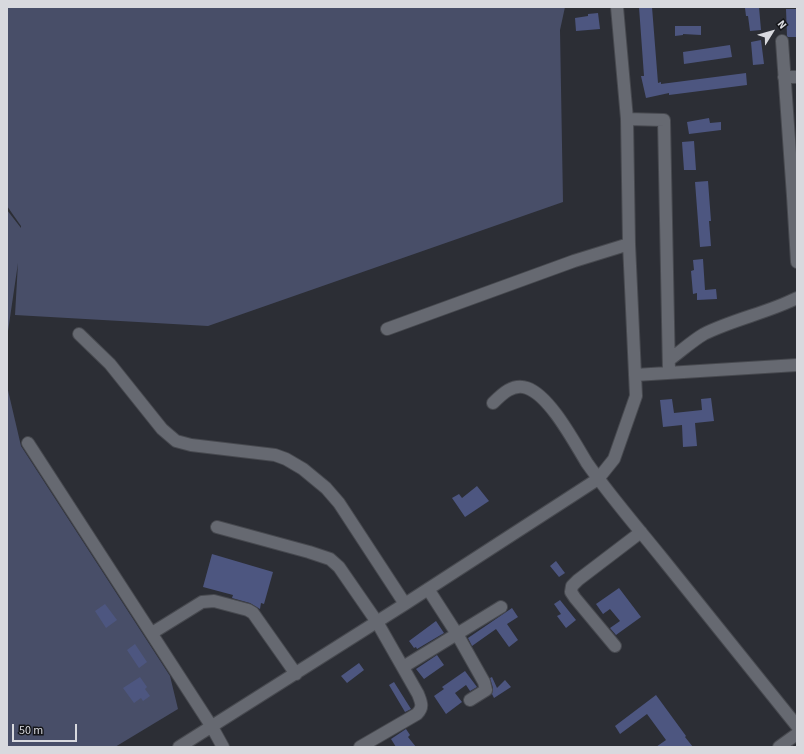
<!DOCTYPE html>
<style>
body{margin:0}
#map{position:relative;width:804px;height:754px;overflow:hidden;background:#2c2e35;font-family:"Source Sans 3",sans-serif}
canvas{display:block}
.frame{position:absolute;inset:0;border:8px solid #d8d9de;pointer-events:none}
.north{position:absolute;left:752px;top:12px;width:40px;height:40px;-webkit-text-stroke:3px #15161a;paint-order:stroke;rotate:53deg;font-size:11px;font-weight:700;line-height:16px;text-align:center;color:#d8d9de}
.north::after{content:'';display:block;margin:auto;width:14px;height:18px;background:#d8d9de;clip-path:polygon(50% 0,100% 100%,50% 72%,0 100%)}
.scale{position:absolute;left:12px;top:724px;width:65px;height:18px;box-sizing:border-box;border:2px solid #d8d9de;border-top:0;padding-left:5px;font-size:12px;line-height:14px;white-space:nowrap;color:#d8d9de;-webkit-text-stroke:3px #15161a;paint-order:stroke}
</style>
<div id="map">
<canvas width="804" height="754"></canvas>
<div class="frame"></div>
<div class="north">N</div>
<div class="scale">50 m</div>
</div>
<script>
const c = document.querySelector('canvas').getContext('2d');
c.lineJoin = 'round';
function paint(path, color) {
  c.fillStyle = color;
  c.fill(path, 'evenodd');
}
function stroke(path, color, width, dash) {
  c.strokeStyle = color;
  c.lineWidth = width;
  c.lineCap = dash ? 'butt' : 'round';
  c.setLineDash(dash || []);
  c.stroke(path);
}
paint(new Path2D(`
 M7,7H565L560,30L563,202L208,326L15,315L18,263L7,338V210L21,228V226L7,206Z
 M7,386L21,446L170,676L178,709L115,747H7Z`), '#484e68');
paint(new Path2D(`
 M639,7H652L658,83L661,82V84L746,73L747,85L669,95V93L646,98L641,76H644Z
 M754,7H759L761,30L750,31L748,16H746L745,8Z
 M786,9H797V37H788L787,36Z
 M598,13L600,29L576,31L575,18L588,16V14Z
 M675,26H701V35L683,34V35L675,36Z
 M761,40L764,64L753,65L751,42Z
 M730,45L732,57L684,64L683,52Z
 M709,118L710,123L721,122V130L689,134L687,122Z
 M694,141L696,170H684L682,142Z
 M708,181L711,221H709L711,246L700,247L695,182Z
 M703,259L705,290L716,289L717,299L697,300V293L693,294L691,271L694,270L693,260Z
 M711,398L714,421L695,423L697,446L683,447L682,425L663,427L660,400L672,399L674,413L702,410L701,399Z
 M477,486L489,501L465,517L452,498L459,494L462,498Z
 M212,554L273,572L264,604L261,603L260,609L250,603L232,598L233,595L203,587Z
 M556,561L565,573L559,577L550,566Z
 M619,588L641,617L616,635L610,628L620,621L610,609L603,614L596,604Z
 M560,600L576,620L566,628L557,616L561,614L554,604Z
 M105,604L117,620L106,628L95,611Z
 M512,608L518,617L507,624L518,640L509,647L496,629L472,646L468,638Z
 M436,621L444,633L417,649L416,647L414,648L409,641Z
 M135,644L147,662L139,668L127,650Z
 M437,655L444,665L424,679L416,669Z
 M359,663L364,670L347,683L341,676Z
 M465,671L477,687L470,691L466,685L455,693L462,702L446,714L434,696L444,689L442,687Z
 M140,677L147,687L145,689L150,696L143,701L141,698L134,703L123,688Z
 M492,677L497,688L505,680L511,687L494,698L492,694L493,688L490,678Z
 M394,682L411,709L405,712L389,685Z
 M656,695L686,736L685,737L693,747H656L666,740L647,714L620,734L615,726Z
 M406,729L410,735L408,737L416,747H396L391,739Z`), '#4d5680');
const minor = new Path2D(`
 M782,41L793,196
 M784,77H797
 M627,119L664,120L669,372
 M797,196H793L797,262
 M387,329L574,261L629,244
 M79,334L110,364L162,429L176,441L191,445L275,455L286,459L303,469L326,488L339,503L405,604
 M669,360C680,352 692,341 704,334C734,319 767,313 797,298
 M635,375L797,365
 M493,403C502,394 513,383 527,388C550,396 574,442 587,463C610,496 637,527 662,558C707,614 752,670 797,726
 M28,443L212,727L223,747
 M217,527L309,552L330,559L339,567L377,622L418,694C421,702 424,707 417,714L360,747
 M428,589L457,634L484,682L486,690L470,700
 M152,633L202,602L214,601L248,610L253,613L296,674
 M615,646L575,598L571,592L572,586L578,580L641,532
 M403,667L501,607
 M179,747L405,604L598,479L614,459L636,396L629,244L627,119L617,7
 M779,747L797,734`);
stroke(minor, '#47494f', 14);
stroke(minor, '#666971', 12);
</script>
